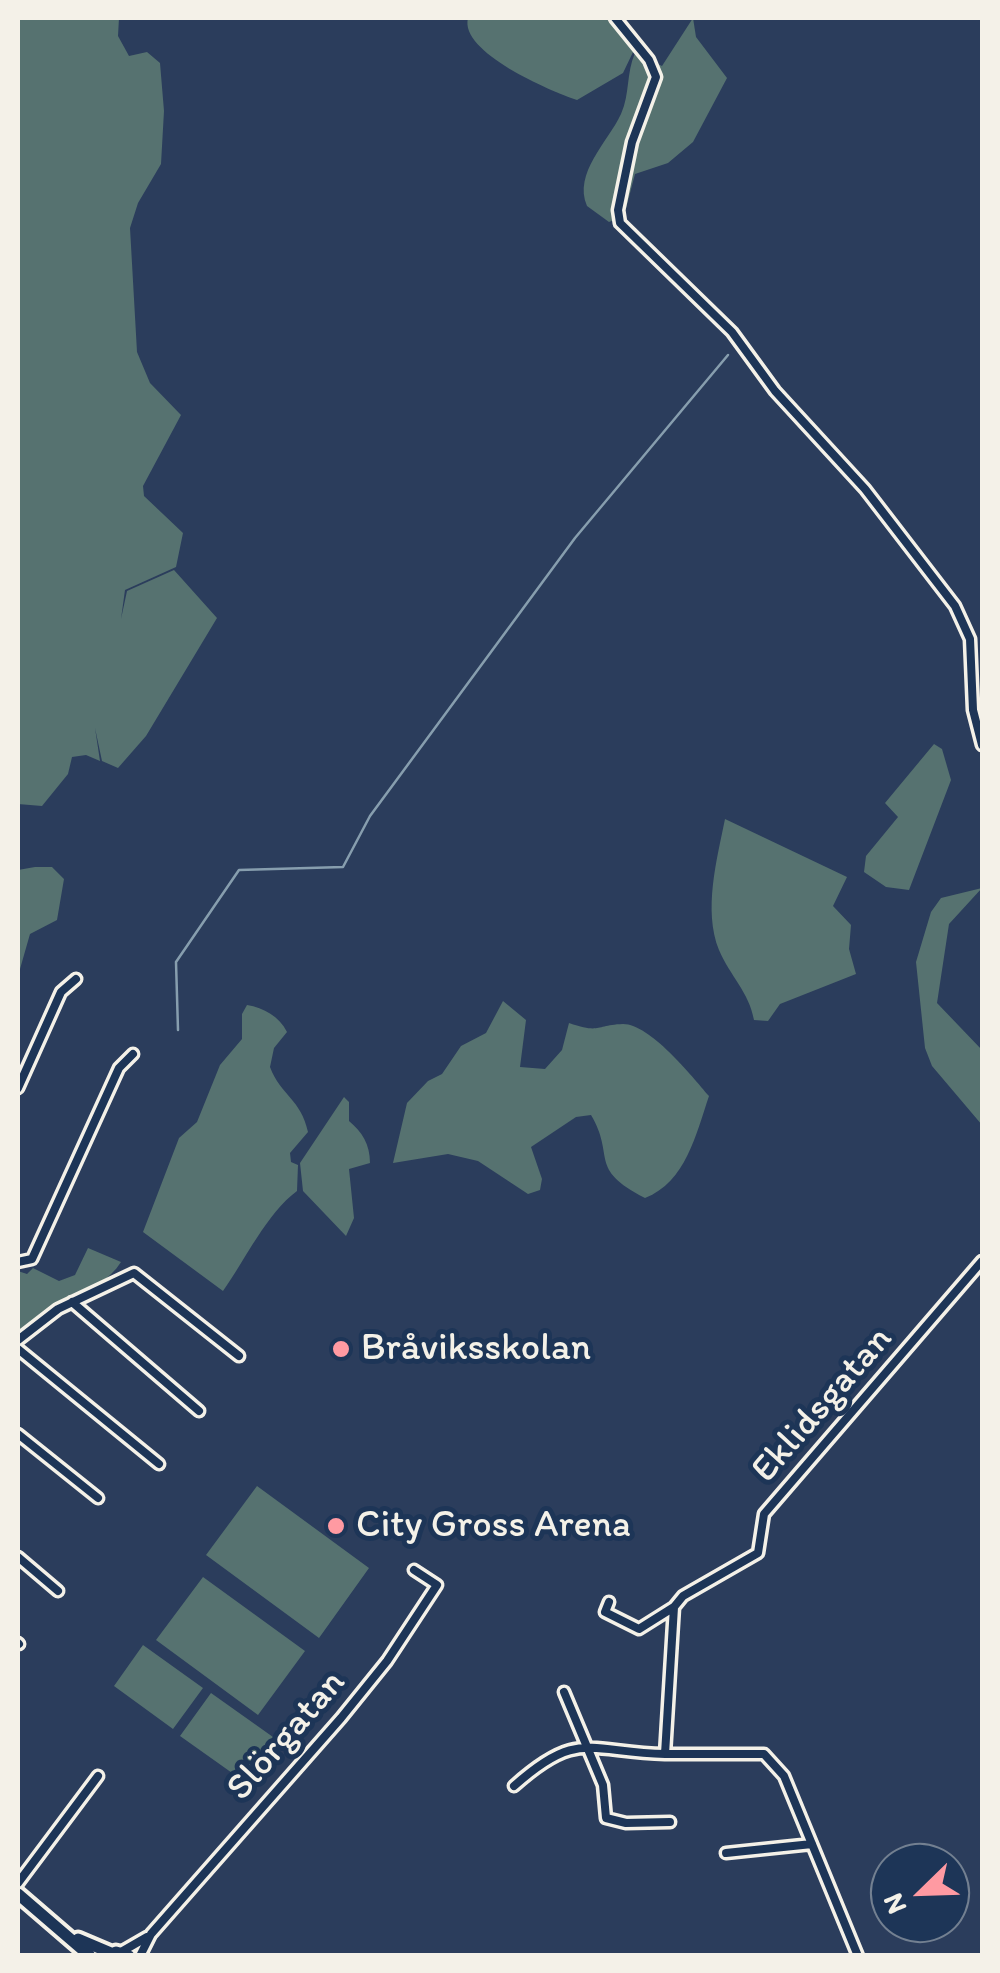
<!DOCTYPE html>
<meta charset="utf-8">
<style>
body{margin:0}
#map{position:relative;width:1000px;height:1973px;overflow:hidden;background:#2b3d5c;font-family:Itim,sans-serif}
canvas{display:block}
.frame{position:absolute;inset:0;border:20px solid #f4f1e8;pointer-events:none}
.north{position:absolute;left:870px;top:1843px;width:100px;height:100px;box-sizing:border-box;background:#1d3557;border:2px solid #738091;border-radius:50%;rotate:247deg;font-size:28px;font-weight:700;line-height:40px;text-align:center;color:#f4f1e8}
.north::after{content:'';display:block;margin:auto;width:35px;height:45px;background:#ff9aa2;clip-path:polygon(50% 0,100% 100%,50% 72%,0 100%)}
</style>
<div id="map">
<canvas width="1000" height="1973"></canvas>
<div class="frame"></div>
<div class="north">N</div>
</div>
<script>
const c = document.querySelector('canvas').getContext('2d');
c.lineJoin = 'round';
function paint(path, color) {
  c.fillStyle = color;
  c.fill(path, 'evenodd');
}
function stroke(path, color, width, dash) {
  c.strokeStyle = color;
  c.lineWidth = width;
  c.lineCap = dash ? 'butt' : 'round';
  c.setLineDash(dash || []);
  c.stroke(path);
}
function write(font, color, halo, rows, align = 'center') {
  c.font = font + ' Itim,sans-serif';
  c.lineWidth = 10;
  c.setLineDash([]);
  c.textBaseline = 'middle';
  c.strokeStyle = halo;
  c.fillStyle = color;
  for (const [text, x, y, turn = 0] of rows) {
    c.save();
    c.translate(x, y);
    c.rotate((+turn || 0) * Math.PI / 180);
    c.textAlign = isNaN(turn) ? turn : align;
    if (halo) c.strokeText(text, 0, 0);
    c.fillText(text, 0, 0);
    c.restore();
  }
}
paint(new Path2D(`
 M18,18H119L118,36L129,56L147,52L160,63L164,111L161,164L138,203L130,228L137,352L150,383L181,415L143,486L144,496L183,533L176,567L125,590L121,619L127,591L174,570L217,618L146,736L118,768L102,761L95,728L100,761L86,755L72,757L68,774L42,806L18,804Z
 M468,18H607L634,50L623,73L577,100C550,91 459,52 468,18Z
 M693,18L696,37L727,78L693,142L668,163L635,174L624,216L609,222L587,206C573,173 608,142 621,114C630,94 626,74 635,53L662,66Z
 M934,744L942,749L951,780L909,890L886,887L864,872L866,856L898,817L885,803Z
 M725,819L847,877L833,906L851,925L849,949L856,974L780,1004L768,1021L754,1020C749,992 730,976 719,950C703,910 717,859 725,819Z
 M35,867H52L64,879L57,920L30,934L18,976V870Z
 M982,888L949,924L937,1003L982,1050V1125L932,1066L925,1048L916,962L931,912L941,898Z
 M503,1001L526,1020L520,1067L545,1069L562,1050L569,1023C601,1034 595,1025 623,1024C650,1024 692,1076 709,1096C696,1134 686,1182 645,1198C587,1168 616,1157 591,1115L576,1117L531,1147L542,1179L540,1190L528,1194L478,1161L448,1154L393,1163L407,1103L428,1081L442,1074L461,1046L486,1033Z
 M247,1005C264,1008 279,1016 287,1032L274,1048L270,1067C281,1096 301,1099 308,1132L290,1153L291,1162L298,1165L297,1191C267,1213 245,1260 223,1291L143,1232L179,1138L197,1122L220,1065L242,1039V1014Z
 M344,1097L349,1102V1121C362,1132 370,1144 370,1163L349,1169L354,1218L346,1236L303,1191L300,1163Z
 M88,1248L121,1262C98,1298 46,1302 18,1337V1271L27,1274L33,1268L59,1281L75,1275Z
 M257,1486L369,1568L319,1638L206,1555Z
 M203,1577L305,1651L258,1715L156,1640Z
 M143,1645L203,1688L173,1729L114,1686Z
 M211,1693L273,1737L242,1780L180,1736Z`), '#567270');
stroke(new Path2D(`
 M178,1030L176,962L239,870L343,867L370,816L575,538L728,355`), '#879eae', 2.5);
const street = new Path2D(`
 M615,18L649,60L656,77L632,142L618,210L620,223L732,332L775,391L865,489L955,606L970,639L973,710L982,745
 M18,1088L61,992L76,979
 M18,1262L32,1259L119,1068L133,1054
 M72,1302L199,1411
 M18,1340L58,1309L134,1273L239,1356
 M18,1349L159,1464
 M18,1434L98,1498
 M18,1557L58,1591
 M609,1602L605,1612L639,1629L674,1607
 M18,1643L19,1644
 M564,1692L603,1785L606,1818L626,1823L670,1822
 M665,1754H764L784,1776L858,1956
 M514,1786C578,1729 588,1752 665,1754L674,1607L683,1596L758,1553L764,1514L982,1261
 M726,1853L812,1844
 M18,1883L98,1776
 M121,1952L147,1937
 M140,1956L151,1934L341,1718L387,1661L437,1585L414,1570`);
const secondary = new Path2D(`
 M18,1894L90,1956
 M78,1939L111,1953
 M107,1956L116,1952L129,1956`);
stroke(street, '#f4f1e8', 15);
stroke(secondary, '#f4f1e8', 19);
stroke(street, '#1d3557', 8);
stroke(secondary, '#1d3557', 11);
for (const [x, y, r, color] of [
 [341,1349,10,"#ff9aa2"],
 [336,1526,10,"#ff9aa2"]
]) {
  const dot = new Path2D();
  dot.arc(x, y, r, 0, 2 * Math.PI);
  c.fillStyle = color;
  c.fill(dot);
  stroke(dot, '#1d3557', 4);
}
write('38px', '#f4f1e8', '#1d3557', [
 ["Bråviksskolan",361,1349],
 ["City Gross Arena",356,1526]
], 'left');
write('38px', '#f4f1e8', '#1d3557', [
 ["Eklidsgatan",823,1405,-49],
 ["Slörgatan",287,1736,-49]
]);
</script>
